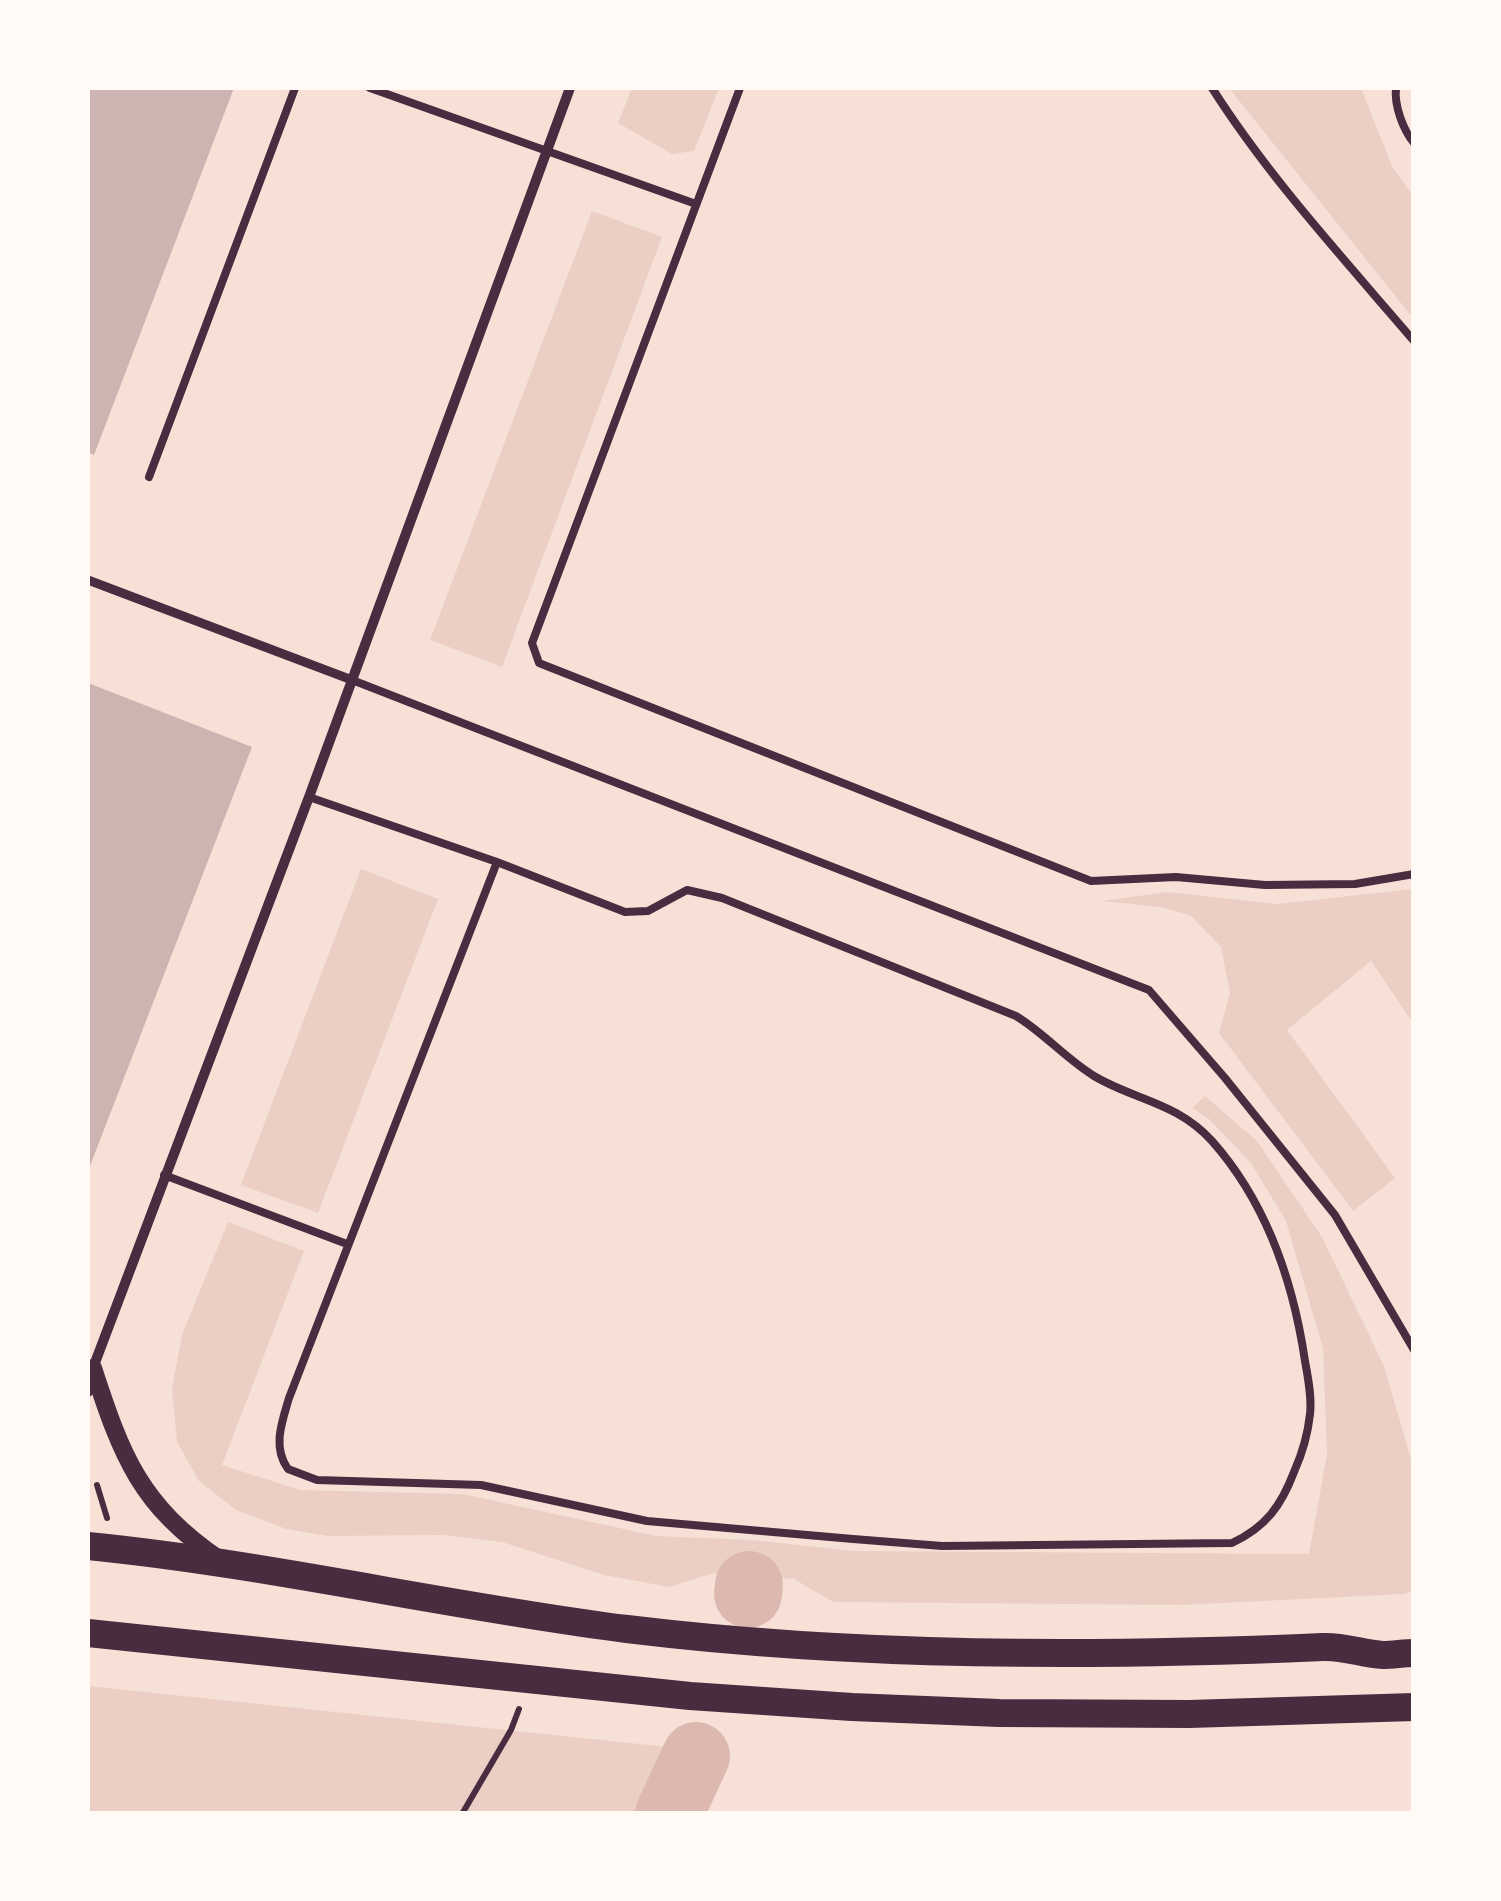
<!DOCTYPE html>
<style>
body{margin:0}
#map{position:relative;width:1501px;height:1901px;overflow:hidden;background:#f7e1d7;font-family:"Open Sans",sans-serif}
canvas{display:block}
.frame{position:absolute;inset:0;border:90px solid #fffaf5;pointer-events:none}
</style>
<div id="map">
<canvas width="1501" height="1901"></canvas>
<div class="frame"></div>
</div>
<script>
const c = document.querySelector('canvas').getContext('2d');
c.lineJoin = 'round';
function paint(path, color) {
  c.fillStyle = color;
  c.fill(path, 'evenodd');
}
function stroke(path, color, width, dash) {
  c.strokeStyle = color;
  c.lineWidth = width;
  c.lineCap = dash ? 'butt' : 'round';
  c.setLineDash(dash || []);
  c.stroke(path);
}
paint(new Path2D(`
 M632,88H719L694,151L672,154L618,123Z
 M1229,88H1361L1392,166L1413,196V318Z
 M592,211L662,237L502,667L430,640Z
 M361,869L438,899L318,1213L241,1185Z
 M1413,889V1023L1371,961L1287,1030L1395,1178L1353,1211L1219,1033L1230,993L1221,947L1190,915L1160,907L1102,901L1167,892L1278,904Z
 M1205,1096L1257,1141L1322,1237L1384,1366L1413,1466V1591L1403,1594L1182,1605L833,1602L794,1579L714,1573L669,1587L604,1575L502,1542L443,1535L328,1536L286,1529L236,1510L199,1481L177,1442L172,1389L182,1335L228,1222L304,1251L222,1465L300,1490L463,1494L656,1536L753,1540L854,1551L1309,1554L1327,1454L1323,1349L1286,1221L1251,1163L1209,1119L1192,1108Z
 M88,1686L687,1749L657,1813H88Z`), '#ebcfc5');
stroke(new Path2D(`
 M748,1594L749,1585
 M669,1814L696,1756`), '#dcb8b0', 68);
paint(new Path2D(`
 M88,88H234L94,455L88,452Z
 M88,683L252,747L88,1171Z`), '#ccb4b1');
stroke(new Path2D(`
 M97,1485L107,1518
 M462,1814L511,1730L519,1709`), '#4a2c40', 6);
stroke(new Path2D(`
 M370,88L696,204
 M740,88L532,643L539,663L1091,881L1176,877L1265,885L1355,884L1414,874
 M1212,88C1270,179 1344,259 1414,341
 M1396,88C1394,105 1403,130 1414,143
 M149,477L295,88
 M352,680L1149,990L1225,1078L1335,1215L1414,1350
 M309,797L497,862L625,912L648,911L687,890L722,898L1016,1016C1044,1033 1065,1058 1094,1076C1134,1100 1177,1102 1212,1141C1267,1203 1293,1280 1305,1361C1308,1378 1312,1397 1310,1414C1308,1433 1302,1454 1294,1472C1281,1506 1266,1527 1232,1543L942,1546L853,1539L647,1521L481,1485L317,1480L288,1469C272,1447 282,1422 289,1398L497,862
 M164,1175L347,1244`), '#4a2c40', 8);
stroke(new Path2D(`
 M88,580L352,680`), '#4a2c40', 9);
stroke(new Path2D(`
 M88,1392L93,1368L309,797L570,88`), '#4a2c40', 10);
stroke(new Path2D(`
 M88,1372L93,1368C122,1457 140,1505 220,1560`), '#4a2c40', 18);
stroke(new Path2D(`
 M88,1546C269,1564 446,1606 627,1629C857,1657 1092,1657 1323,1647C1344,1646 1363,1654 1383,1655C1393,1655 1404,1653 1414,1653
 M88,1633L690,1696L852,1707L999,1713L1189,1714L1414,1707`), '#4a2c40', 28);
</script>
